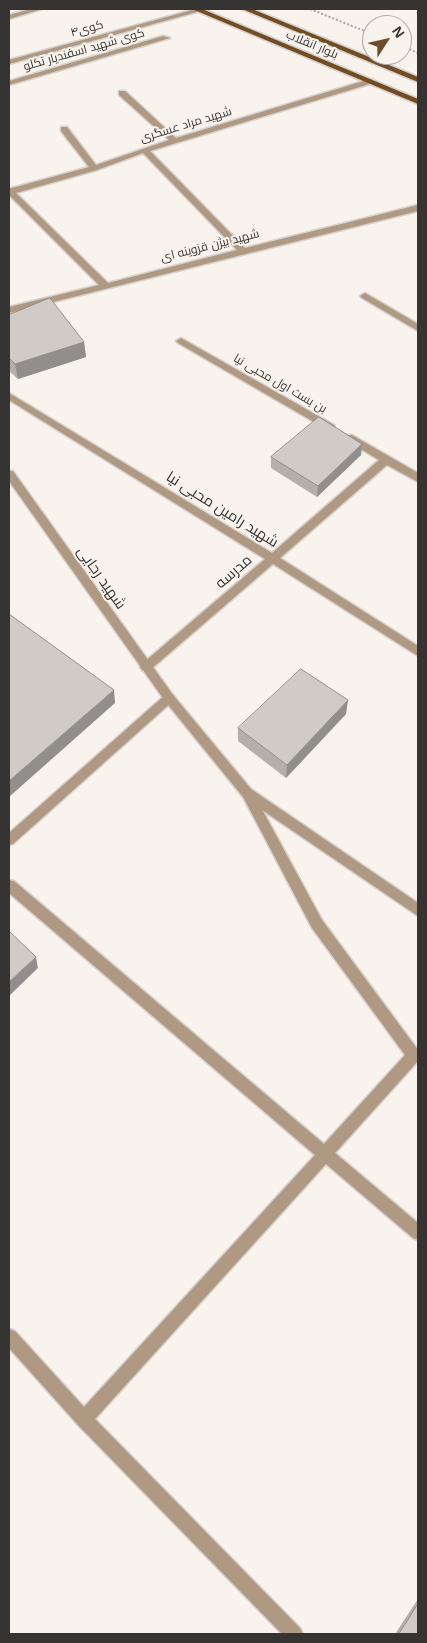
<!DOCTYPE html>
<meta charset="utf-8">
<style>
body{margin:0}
#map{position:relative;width:427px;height:1643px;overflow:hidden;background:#f9f3ee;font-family:Helvetica,sans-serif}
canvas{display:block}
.frame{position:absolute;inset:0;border:10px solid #363432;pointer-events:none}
.north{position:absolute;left:362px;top:15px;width:50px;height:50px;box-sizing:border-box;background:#f9f3ee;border:1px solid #aba7a3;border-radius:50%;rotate:55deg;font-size:14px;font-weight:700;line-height:20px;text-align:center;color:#363432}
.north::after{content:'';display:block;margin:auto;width:18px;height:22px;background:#704d26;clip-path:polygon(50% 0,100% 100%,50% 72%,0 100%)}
</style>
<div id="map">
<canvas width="427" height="1643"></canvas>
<div class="frame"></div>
<div class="north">N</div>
</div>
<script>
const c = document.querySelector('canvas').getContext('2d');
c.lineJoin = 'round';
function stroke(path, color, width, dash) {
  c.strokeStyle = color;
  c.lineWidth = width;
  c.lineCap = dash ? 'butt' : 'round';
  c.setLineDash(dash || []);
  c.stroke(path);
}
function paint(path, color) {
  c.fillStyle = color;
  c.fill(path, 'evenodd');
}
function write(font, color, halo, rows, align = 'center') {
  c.font = font + ' Helvetica,Cairo,sans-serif';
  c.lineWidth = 4;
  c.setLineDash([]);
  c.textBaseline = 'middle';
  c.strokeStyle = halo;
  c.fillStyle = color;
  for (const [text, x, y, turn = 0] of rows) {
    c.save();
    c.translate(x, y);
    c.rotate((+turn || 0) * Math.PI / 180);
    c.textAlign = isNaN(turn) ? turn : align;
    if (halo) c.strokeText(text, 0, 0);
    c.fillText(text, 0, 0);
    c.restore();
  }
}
const minor = new Path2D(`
 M31,9H42L9,19V15Z
 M196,9L204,10L9,64V60Z
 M163,36L170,38L9,85V81Z
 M370,79L374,81L373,83L150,151L245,248L418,205V211L9,313V307L99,285L9,195V188H12L89,167L61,131V127H67L96,165L169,140L119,95V91H125L176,138ZM143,153L237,250L108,283L16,193L97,170Z
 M365,293L418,324V331L362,298L360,296Z
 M181,338L334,425L335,427L334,429H326L178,343L176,341Z
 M9,393L272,553L379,460L344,439V435H352L418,473V482L387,465L280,558L418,646V656L273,564L150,670H142L140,667L142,664L265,559L9,400Z
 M169,693L173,695L175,698L173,701L13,844L9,845V833L165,695Z
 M247,788L251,789L322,920L418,1050V1061L335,1153L418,1223V1240L413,1238L326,1164L95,1419L300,1628L303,1634H282L78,1425L9,1348V1329L15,1331L84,1407L315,1155L9,893V880L14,881L324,1144L405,1055L312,928L241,793L243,789Z`);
const tertiary = new Path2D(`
 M9,471H13L173,695L251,789L418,903V916L243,797L165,701L9,481Z`);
const primary = new Path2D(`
 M192,9H202L418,99V104Z
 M242,9H252L418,77V82Z`);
stroke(minor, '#d6d1cc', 3);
stroke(tertiary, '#d6d1cc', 3);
stroke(primary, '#d6d1cc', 3);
stroke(new Path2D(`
 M310,9L372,34
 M402,46L418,53`), '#aaa5a2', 2, [2, 2]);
paint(minor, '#af9982');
paint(tertiary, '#af9982');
paint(primary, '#734d21');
paint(new Path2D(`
 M9,315L84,342L86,357L18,379L9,371Z
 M362,444L361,455L317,497L271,468V457Z
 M346,714L286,778L238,741V728Z
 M418,1599V1634H395Z`), '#b4afaa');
paint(new Path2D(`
 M84,342L86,357L18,379L15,364Z
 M362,444L361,455L317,497L318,486Z
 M114,690L115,703L9,797V781Z
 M348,700L346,714L286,778L287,765Z
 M36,957L38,968L9,996V982Z`), '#928e8b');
const building = new Path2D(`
 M50,298L84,342L15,364L9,358V315Z
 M319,417L362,444L318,486L271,457Z
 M9,614L114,690L9,781Z
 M301,669L348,700L287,765L238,728Z
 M9,931L36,957L9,982Z
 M418,1604V1634H399Z`);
paint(building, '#d1cbc6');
stroke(building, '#928e8b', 1);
write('12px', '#363432', '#f9f3ee', [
 ["کوی۴",87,29,-15],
 ["بلوار انقلاب",312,45,23],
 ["کوی شهید اسفندیار تکلو",84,50,-16],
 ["شهید مراد عسگری",186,125,-17],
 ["شهید بیژن قزوینه ای",210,246,-14],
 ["بن بست اول محبی نیا",280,384,30]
]);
write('15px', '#363432', '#f9f3ee', [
 ["شهید رامین محبی نیا",222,510,32],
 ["مدرسه",234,572,-41],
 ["شهید رجایی",101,578,55]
]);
</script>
